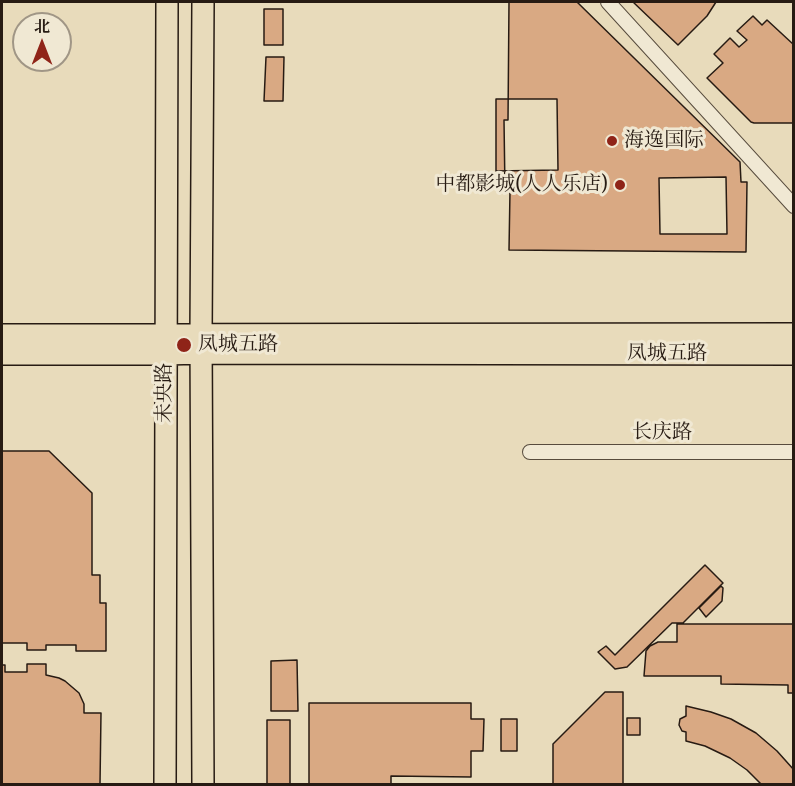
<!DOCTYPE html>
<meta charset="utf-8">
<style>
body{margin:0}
#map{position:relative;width:795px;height:786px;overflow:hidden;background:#e8dbbb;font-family:"Gentium Book Plus","Noto Serif SC",serif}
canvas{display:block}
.frame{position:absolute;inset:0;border:3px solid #271b13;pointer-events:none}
.north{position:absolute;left:12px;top:12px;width:60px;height:60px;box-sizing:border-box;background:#f0e8d3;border:2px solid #a09686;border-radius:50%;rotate:0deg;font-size:16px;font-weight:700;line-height:24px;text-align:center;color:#271b13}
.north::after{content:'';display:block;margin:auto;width:21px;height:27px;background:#8f2418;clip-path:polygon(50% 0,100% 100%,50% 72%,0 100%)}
</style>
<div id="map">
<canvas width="795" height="786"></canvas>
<div class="frame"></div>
<div class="north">北</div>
</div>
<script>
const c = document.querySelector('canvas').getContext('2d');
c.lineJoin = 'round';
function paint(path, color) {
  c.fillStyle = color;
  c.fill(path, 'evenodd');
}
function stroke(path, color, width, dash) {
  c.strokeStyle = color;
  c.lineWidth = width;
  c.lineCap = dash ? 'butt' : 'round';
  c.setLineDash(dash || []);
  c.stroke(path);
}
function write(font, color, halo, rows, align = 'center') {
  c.font = font + ' "Gentium Book Plus","Noto Serif SC",serif';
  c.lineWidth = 6;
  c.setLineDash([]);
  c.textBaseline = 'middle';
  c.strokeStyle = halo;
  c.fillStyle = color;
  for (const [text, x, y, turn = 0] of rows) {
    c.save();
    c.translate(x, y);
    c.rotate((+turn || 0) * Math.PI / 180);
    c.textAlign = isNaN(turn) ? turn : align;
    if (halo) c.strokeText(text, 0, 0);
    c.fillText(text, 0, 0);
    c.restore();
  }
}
const building = new Path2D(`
 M509,2H577L740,162L741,182H747L746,252L509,250L510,191H505L504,120H508Z
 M633,2H716L707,16L678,45Z
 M264,9H283V45H264Z
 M753,16L762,25L767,20L794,45V123H754L751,122L707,78L723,63L714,54L730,38L739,47L747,40L737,31Z
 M266,57H284L283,101H264Z
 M496,99H557L558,170L496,171Z
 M726,177L727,234H660L659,178Z
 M2,451H49L92,493V575H100V603H106V651H76V645H46V650H27V643H2Z
 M705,565L723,583L683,623H672L627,667L615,669L598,652L606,646L615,655Z
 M721,586L723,588L722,601L706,617L699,608Z
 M677,624H794V693H788V685L721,684V676H644L646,651L650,646L658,642H677Z
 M297,660L298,711H271V661Z
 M27,664H46V675L59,678L65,681L79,693L84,704V713H101L100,784H2V665H5V672H27Z
 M605,692H623V784H553V744Z
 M309,703H471V719H484L483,751H471V777L391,776V784H309Z
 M686,706L711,712L731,719L756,733L777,751L794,770V784H761L747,770L730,758L705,746L686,741V732L682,731L679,725L680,719L686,716Z
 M627,718H640V735H627Z
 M501,719H517V751H501Z
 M267,720H290V784H267Z`);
paint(building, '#d9a983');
stroke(building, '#271b13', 1.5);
const street = new Path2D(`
 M608,2L794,206
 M530,452H794`);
const primary = new Path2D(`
 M2,335L794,334
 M2,354H165L202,353L794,354
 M165,784L167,2
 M203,784L201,335L203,2`);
stroke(street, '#574b3d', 16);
stroke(primary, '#271b13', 24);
stroke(street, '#f0e8d3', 14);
stroke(primary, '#e8dbbb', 21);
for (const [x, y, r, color] of [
 [612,141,6,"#8f2418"],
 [620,185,6,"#8f2418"],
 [184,345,8,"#8f2418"]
]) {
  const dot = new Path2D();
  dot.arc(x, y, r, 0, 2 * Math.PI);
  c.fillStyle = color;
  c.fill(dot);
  stroke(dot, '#f0e8d3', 2);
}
write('20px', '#271b13', '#f0e8d3', [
 ["海逸国际",624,141],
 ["中都影城(人人乐店)",608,185,"right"],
 ["凤城五路",198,345]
], 'left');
write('20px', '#271b13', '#f0e8d3', [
 ["凤城五路",667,354],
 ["未央路",165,393,-90],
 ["长庆路",662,433]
]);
</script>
